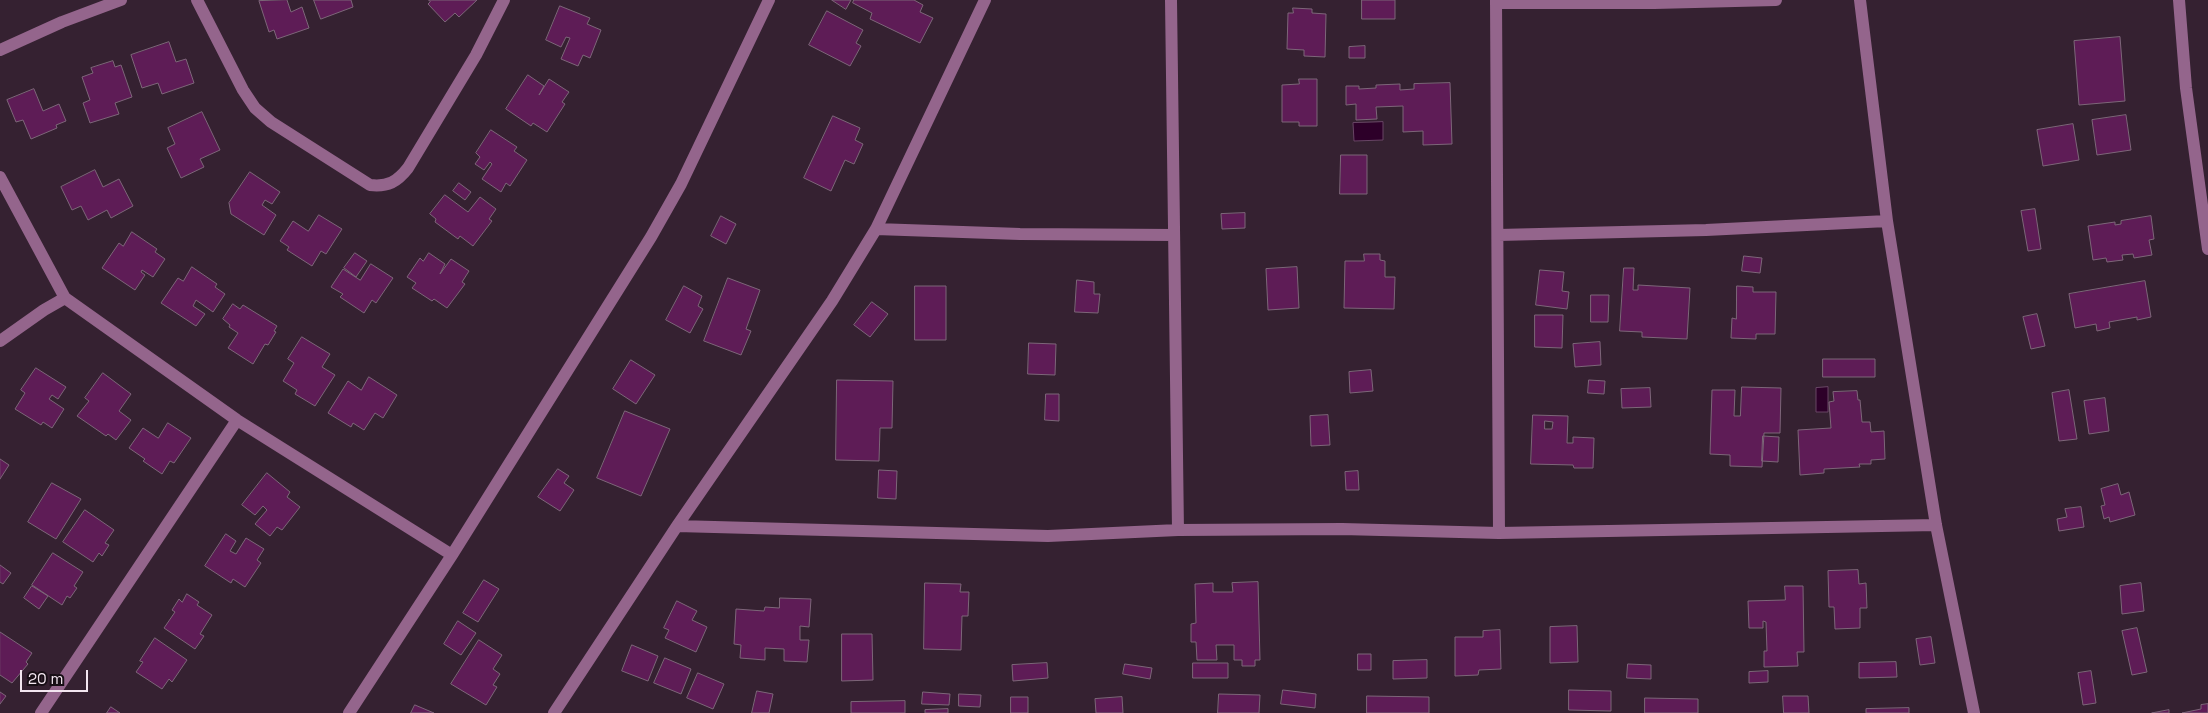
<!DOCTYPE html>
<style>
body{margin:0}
#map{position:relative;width:2208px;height:713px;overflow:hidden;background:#352131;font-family:"Space Grotesk",sans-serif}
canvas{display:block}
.scale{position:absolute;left:20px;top:670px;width:68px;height:22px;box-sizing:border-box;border:2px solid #f3e6f0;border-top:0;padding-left:6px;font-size:15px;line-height:18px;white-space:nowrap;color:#f3e6f0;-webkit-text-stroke:4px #170e15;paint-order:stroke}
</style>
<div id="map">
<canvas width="2208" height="713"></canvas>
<div class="scale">20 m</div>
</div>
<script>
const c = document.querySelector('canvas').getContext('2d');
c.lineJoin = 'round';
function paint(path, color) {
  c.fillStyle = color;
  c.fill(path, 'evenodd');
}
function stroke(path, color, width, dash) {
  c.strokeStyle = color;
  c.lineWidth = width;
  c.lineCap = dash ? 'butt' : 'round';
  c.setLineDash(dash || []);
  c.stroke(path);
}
const water = new Path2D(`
 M1383,122V140L1354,141L1353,123Z
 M1828,387V412H1816V388Z`);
paint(water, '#2d0029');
stroke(water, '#684565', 1);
const building = new Path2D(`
 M287,0L291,12L302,7L309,28L277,39L274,30L269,32L259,1Z
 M314,0H351L353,7L321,19Z
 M429,0H477L459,17L455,13L445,22L428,4L430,2Z
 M832,0H851L846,9Z
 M854,0H914L923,5L920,12L933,18L920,43L870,19L872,13L853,3Z
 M1362,0H1395V19H1362Z
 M560,6L590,18L587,24L601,30L590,58L583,55L578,66L561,59L570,38L566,37L561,47L546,40Z
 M1293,8L1312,9V13L1326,14L1325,57L1304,56V50L1287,49L1288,13H1293Z
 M827,11L863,30L856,43L861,46L850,66L809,45Z
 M2120,37L2125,101L2079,105L2074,41Z
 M169,42L176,62L186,59L194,83L162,94L158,83L142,88L131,55Z
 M1365,46V58H1349V47Z
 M113,61L115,67L121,65L132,97L115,103L119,114L90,123L83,103L90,100L82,77L93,73L91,68Z
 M528,75L544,86L539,95L549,79L569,92L562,102L565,104L547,132L533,123L531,126L506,109Z
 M1299,79H1317V126H1299V122H1282V85L1299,84Z
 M1450,83L1452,144L1423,145V131L1403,132V106L1376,107L1377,119L1356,120V104L1346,105V86H1359V89L1376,88V85L1400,84V90L1414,89V84Z
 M34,89L43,111L59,104L66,121L56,125L57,128L31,139L23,120L16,122L7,100Z
 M202,112L220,150L200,159L204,167L181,178L167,148L175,144L168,128Z
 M2126,115L2131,150L2097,155L2092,120Z
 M833,116L860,128L855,140L863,144L854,164L845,160L831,191L804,178Z
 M2073,124L2079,160L2043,166L2037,130Z
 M491,130L517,147L514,151L527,160L510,186L506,183L501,192L482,179L492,164L490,162L484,170L475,164L480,157L476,153Z
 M1341,155H1367V194H1340Z
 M95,170L103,187L119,179L133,206L111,218L107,210L88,220L81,206L72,210L61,187Z
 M250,172L280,192L272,204L265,200L262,205L276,215L264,235L231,214L229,203Z
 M459,183L471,192L465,200L453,191Z
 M445,195L468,212L480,197L496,209L489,219L492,221L473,246L460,236L458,239L435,222L436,219L430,214Z
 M2035,209L2041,249L2028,251L2021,211Z
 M1245,213V228L1222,229L1221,214Z
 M319,215L342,229L326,254L321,251L312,266L287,250L289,247L280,241L293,221L308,231Z
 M721,216L736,224L726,244L711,236Z
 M2151,216L2154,239L2149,240L2152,255L2134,258L2133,254L2122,255L2123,260L2107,262L2106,258L2093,260L2088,226L2115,222V225L2121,224V221Z
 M132,232L157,249L155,252L165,259L153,277L142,270L141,272L145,275L135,290L102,268L119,243L123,246Z
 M355,253L367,261L356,277L344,268Z
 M429,253L445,264L440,274L451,259L469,271L462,282L465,284L447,308L434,299L432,301L412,288L416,283L407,277L420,258L423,261Z
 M1364,254H1380V260L1385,261V277H1395L1394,309L1344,308L1345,261H1364Z
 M1744,256L1762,258L1760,273L1742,271Z
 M371,264L393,278L376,303L372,300L364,313L340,297L343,294L331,287L343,269L360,280Z
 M192,267L217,284L215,287L225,294L213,312L196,300L193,306L205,314L196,326L161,303L178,278L183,281Z
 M1297,267L1299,308L1268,310L1266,269Z
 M1624,268H1634L1633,290H1638V285L1690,288L1687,339L1642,337V332L1620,331Z
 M1540,270L1564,272L1562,291L1569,292L1567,309L1536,305Z
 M728,278L760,290L746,329L751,331L741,355L704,341Z
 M1077,280L1094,282V294H1100L1098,313L1075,312Z
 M2145,281L2151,317L2137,320V317L2109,322L2110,328L2097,331L2096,324L2075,328L2069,294Z
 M684,286L702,296L698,306L703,309L690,333L666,320Z
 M915,286H946V340H915Z
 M1737,286L1753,287V292H1776L1775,334H1756V339L1731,338L1732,318L1736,319Z
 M1591,295H1609L1608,322H1591Z
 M872,302L888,314L870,337L854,325Z
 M233,304L240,309L243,305L277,326L274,331L276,332L268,345L265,344L253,364L228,348L238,333L229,327L230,325L223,319Z
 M2037,314L2045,346L2031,349L2023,317Z
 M1535,315H1563L1562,348L1535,347Z
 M302,337L330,354L322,367L335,375L315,406L295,394L297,390L283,381L294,363L288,359Z
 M1600,342L1601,365L1575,367L1573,344Z
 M1029,343L1056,344L1055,375L1028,374Z
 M1823,359H1875V377H1823Z
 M631,360L655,375L636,404L613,389Z
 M36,368L66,387L58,399L52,395L49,399L64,409L52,428L43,422L41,425L15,409L25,393L21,390Z
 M1371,370L1373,391L1350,393L1349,372Z
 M103,373L131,394L119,411L131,420L116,440L108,434L106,436L77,416L89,401L85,398Z
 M369,377L397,395L383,418L375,413L364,430L353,423L351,427L328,413L348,381L361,390Z
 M837,380L893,381L892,428H880L879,461L836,460Z
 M1589,380L1605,381L1604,394L1588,393Z
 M1742,387L1781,388L1780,433H1764L1762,467L1730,466V455L1710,454L1712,390H1735L1734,416H1740Z
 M1650,388L1651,407L1622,408L1621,389Z
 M2069,390L2077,439L2059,441L2052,393Z
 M1857,391L1858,400H1860L1862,422H1870L1871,432L1884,431L1885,459L1871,460V464H1859L1860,467L1824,469V473L1800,475L1798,430L1831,428L1829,402L1834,401L1833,392Z
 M1046,394H1059V421L1045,420Z
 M2105,398L2109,431L2089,434L2084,401Z
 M625,411L670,429L641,496L597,478Z
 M1328,415L1330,445L1311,446L1310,416Z
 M1533,415L1568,416L1567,443H1573V437L1594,438L1593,468H1574L1573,465L1531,464ZM1545,421L1553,422L1552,429H1545Z
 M168,423L191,438L174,463L170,461L162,474L143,461L145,459L129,448L143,428L158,438Z
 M1763,436L1779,437L1778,462L1762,461Z
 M0,459L9,465L0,479Z
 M558,469L569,476L564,483L574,490L560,511L538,497Z
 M879,470L897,471L896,499L878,498Z
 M1358,471L1359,490H1346L1345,472Z
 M267,473L290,492L287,497L300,507L282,530L277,527L270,536L255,524L267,510L263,506L255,515L242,505Z
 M52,483L81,499L56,539L28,522Z
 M2118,484L2121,495L2129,492L2135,515L2110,522L2109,517L2104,519L2101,506L2105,505L2101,489Z
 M2081,507L2084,527L2059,531L2057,519L2067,517L2065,509Z
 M85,510L114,530L105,543L109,545L102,556L99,553L93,562L63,542Z
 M226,534L236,541L230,551L236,554L246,538L264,549L257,560L261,563L245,587L233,579L231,583L205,566Z
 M53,553L83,572L74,586L77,588L70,598L67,596L62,605L32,585Z
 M0,565L11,573L3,584L0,582Z
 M1858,570L1859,584L1866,583L1867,608H1860V628L1835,629L1834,607H1829L1828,571Z
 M484,580L499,589L478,622L463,613Z
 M1258,582L1260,660H1255V666H1242V660H1234V645H1216L1217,660H1197L1196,642H1191V624L1196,623L1195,584L1213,583V592H1233L1232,583Z
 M925,583L961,584L960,592H969L968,616H962L961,650L924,649Z
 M2141,583L2144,611L2122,614L2120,586Z
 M32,586L48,596L39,609L24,598Z
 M1785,586H1803L1804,652H1797L1798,666L1764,667V651H1767L1766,622L1763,621V628H1749L1748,601L1785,600Z
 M187,594L199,602L197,605L212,615L200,634L204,636L195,649L164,628L175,612L172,610L179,599L182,602Z
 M780,598L811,599L809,627L800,626V640H809L807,662L784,661V649L765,648V660L740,658L741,645L734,644L736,609L764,611L765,607L779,608Z
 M677,601L697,611L692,620L707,627L696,652L665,638L669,630L664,628Z
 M458,621L476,633L461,655L444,644Z
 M1577,626L1578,662L1550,663V627Z
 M2137,628L2147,672L2132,675L2122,631Z
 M1500,630L1501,669L1479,670L1478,675L1455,676V637H1483V631Z
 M0,632L32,653L26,662L28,664L12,683L0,675Z
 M842,634H872L873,680L842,681Z
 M1931,637L1935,663L1920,665L1916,639Z
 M155,638L187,660L172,682L169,679L162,689L136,672L143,662L140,661Z
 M479,640L502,655L493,669L500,674L493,685L497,687L486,705L451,684Z
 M632,645L658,656L648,681L622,671Z
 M1358,654H1371V670H1358Z
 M665,658L691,669L681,694L654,683Z
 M1427,660V678L1393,679V661Z
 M1896,662L1897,677L1859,678V663Z
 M1047,663L1048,678L1013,681L1012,665Z
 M1193,663H1228V678H1193Z
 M1125,664L1152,668L1150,679L1123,674Z
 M1628,664L1651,665V679L1627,678Z
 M1768,671V682L1749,683V672Z
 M2091,671L2096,703L2083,705L2078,673Z
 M698,673L724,684L713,709L687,698Z
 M1283,690L1316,694L1315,708L1281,704Z
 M1569,690L1611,691V711L1569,710Z
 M757,691L773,694L769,713H752Z
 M0,692L6,696L0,704Z
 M923,692L950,694L949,705L922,704Z
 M959,694L981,695L980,707L959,706Z
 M1219,694L1260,695L1259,713H1218Z
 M1367,696L1429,697V713H1367Z
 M1783,696H1808L1809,713H1784Z
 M1011,697H1028V713H1011Z
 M1122,697L1123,713H1096L1095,699Z
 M1645,698L1698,699V713H1645Z
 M905,701V713H851V702Z
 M2208,704V713H2182L2201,709V705Z
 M415,705L434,713H411Z
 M111,707L120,713H107Z
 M1909,708V713H1866V709Z
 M948,709V713H925V710Z
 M2169,710V713H2152Z`);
paint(building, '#5e1c56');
stroke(building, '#7d6679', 1);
stroke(new Path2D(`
 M197,0L243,90L255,108L271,122L370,185C388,187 397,182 408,168L476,55L504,0
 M1171,0L1178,530
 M1496,0L1499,533
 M1860,0L1887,221L1936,525L1974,713
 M2179,0L2186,88L2208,249
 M1496,3H1654L1776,0
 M0,50L62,22L121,0
 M0,177L65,298L237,420L452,555
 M876,229L1020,234L1174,235
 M1498,235L1706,230L1887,221
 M0,341L44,310L65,298
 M677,526L1048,536L1178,530L1342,529L1499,533L1936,525
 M41,713L237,420
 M349,713L452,555L651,237L681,184L769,0
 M554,713L677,526L832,301L876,229L985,0`), '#94658c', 12);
</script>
